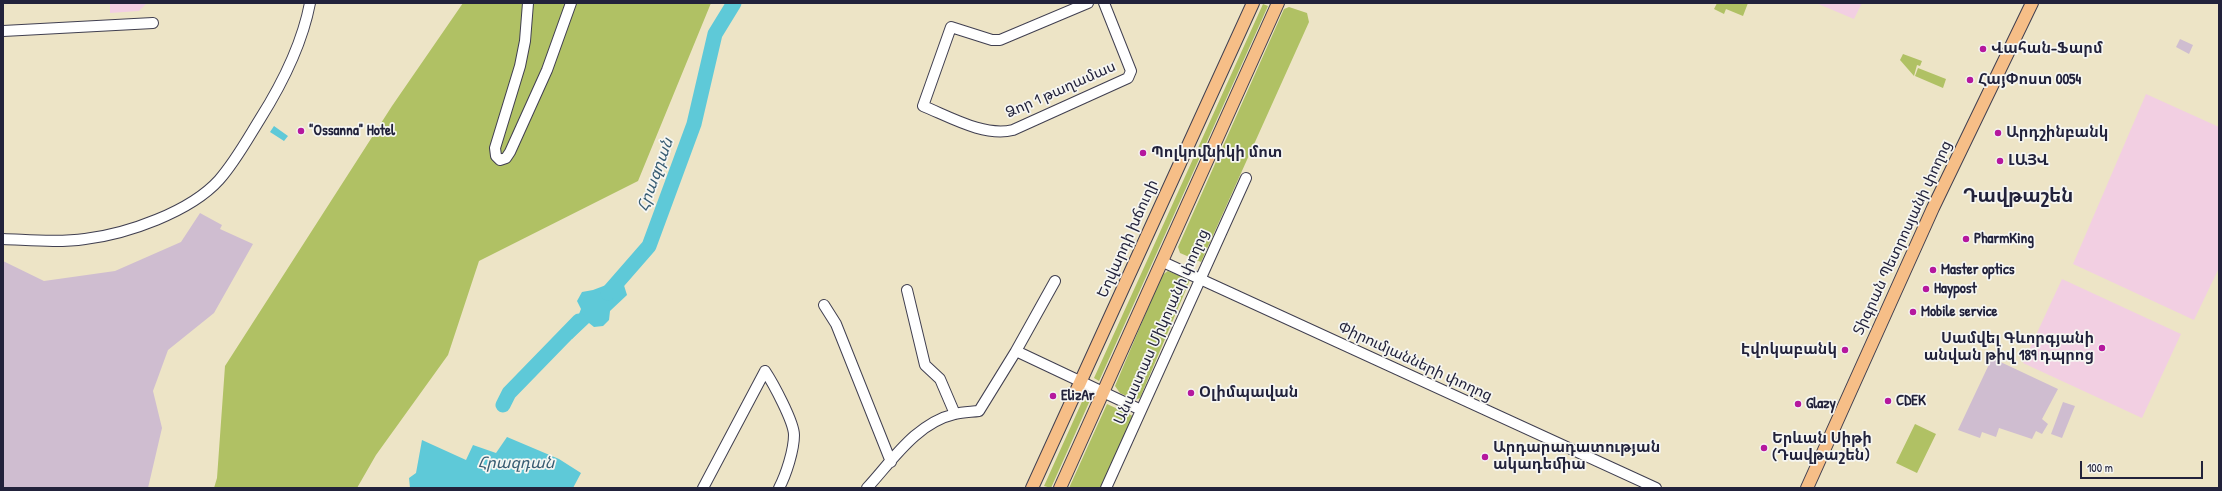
<!DOCTYPE html>
<meta charset="utf-8">
<style>
body{margin:0}
#map{position:relative;width:2222px;height:491px;overflow:hidden;background:#ede4c6;font-family:"Patrick Hand",sans-serif}
canvas{display:block}
.frame{position:absolute;inset:0;border:4px solid #22223b;pointer-events:none}
.scale{position:absolute;left:2080px;top:461px;width:123px;height:18px;box-sizing:border-box;border:2px solid #22223b;border-top:0;padding-left:5px;font-size:12px;line-height:14px;white-space:nowrap;color:#22223b;-webkit-text-stroke:3px #f6f6f2;paint-order:stroke}
</style>
<div id="map">
<canvas width="2222" height="491"></canvas>
<div class="frame"></div>
<div class="scale">100 m</div>
</div>
<script>
const c = document.querySelector('canvas').getContext('2d');
c.lineJoin = 'round';
function paint(path, color) {
  c.fillStyle = color;
  c.fill(path, 'evenodd');
}
function stroke(path, color, width, dash) {
  c.strokeStyle = color;
  c.lineWidth = width;
  c.lineCap = dash ? 'butt' : 'round';
  c.setLineDash(dash || []);
  c.stroke(path);
}
function write(font, color, halo, rows, align = 'center') {
  c.font = font + ' "Patrick Hand","Noto Sans Armenian",sans-serif';
  c.lineWidth = 3.5;
  c.setLineDash([]);
  c.textBaseline = 'middle';
  c.strokeStyle = halo;
  c.fillStyle = color;
  for (const [text, x, y, turn = 0] of rows) {
    c.save();
    c.translate(x, y);
    c.rotate((+turn || 0) * Math.PI / 180);
    c.textAlign = isNaN(turn) ? turn : align;
    if (halo) c.strokeText(text, 0, 0);
    c.fillText(text, 0, 0);
    c.restore();
  }
}
paint(new Path2D(`
 M110,3H147L139,11L110,13Z
 M1816,3H1862L1854,19Z
 M2146,94L2219,127V268L2194,320L2073,264Z
 M2062,279L2181,334L2142,418L2023,363Z`), '#f2cfe2');
paint(new Path2D(`
 M2180,39L2193,45L2189,54L2176,47Z
 M200,213L222,225L220,229L253,244L214,313L168,350L153,391L162,428L148,488H3V261L44,281L115,271L181,242Z
 M1992,358L2058,389L2042,419L2048,424L2042,434L2036,431L2032,439L1999,428L1996,437L1982,432L1980,438L1958,430Z
 M2063,402L2075,406L2062,438L2051,434Z`), '#cfbdd0');
paint(new Path2D(`
 M463,3H711L638,181L479,261L448,355L376,455L357,488H214L217,478L225,366L392,106Z
 M1717,3H1748L1743,16L1726,9L1724,14L1714,9Z
 M1263,4L1268,6L1099,381L1094,378Z
 M1289,7L1307,13L1309,22L1201,262L1180,253L1178,247L1284,9Z
 M1903,54L1922,61L1920,66L1917,65L1914,76L1900,60Z
 M1918,68L1946,79L1943,88L1915,76Z
 M1168,271L1190,280L1140,398L1135,400L1120,393L1115,386L1162,275Z
 M1085,395L1091,398L1051,488L1044,486Z
 M1107,404L1133,416L1100,488H1069Z
 M1915,424L1936,434L1917,473L1896,463Z`), '#b0c164');
paint(new Path2D(`
 M274,126L288,136L284,141L270,132Z
 M622,279L627,295L610,311L609,320L603,326L594,327L589,323L572,339L565,335L562,329L579,314L581,309L577,301L582,292L593,290Z
 M507,437L559,459L581,473L573,488H410L409,478L416,473L422,440L466,460L473,445L496,453Z`), '#5ec9d8');
stroke(new Path2D(`
 M608,293L649,246L694,124L715,34L734,3
 M503,405L509,393L579,321`), '#5ec9d8', 15);
const minor = new Path2D(`
 M528,3L525,41L520,66L495,148L496,156L500,160L506,158L510,152L547,70L571,3
 M1088,3L1000,40H992L951,27L923,106C950,117 984,137 1013,130L1128,78L1131,71L1104,3
 M3,31L153,23
 M3,239C30,240 58,243 85,239C127,234 190,212 219,180C235,162 247,140 260,119C282,84 302,45 310,3
 M1163,262L1656,488
 M907,290L925,365L940,379L955,414
 M824,305L836,324L891,462
 M1016,351L1055,281
 M765,371C773,383 794,422 794,435C794,450 786,475 779,488
 M703,488L765,371
 M867,488C892,461 916,423 955,414C962,412 971,412 979,411L1016,351L1141,410
 M1106,488L1246,178`);
const major = new Path2D(`
 M1032,488L1253,3
 M1060,488L1278,3
 M1807,488L1933,208L2032,3`);
stroke(minor, '#403f50', 12);
stroke(major, '#403f50', 14);
stroke(minor, '#fff', 10);
stroke(major, '#f6be87', 12);
for (const [x, y, r, color] of [
 [1983,49,4,"#b5179e"],
 [1970,80,4,"#b5179e"],
 [301,131,4,"#b5179e"],
 [1998,133,4,"#b5179e"],
 [1143,153,4,"#b5179e"],
 [2000,161,4,"#b5179e"],
 [1966,239,4,"#b5179e"],
 [1933,270,4,"#b5179e"],
 [1926,289,4,"#b5179e"],
 [1913,312,4,"#b5179e"],
 [2102,348,4,"#b5179e"],
 [1845,350,4,"#b5179e"],
 [1191,393,4,"#b5179e"],
 [1053,396,4,"#b5179e"],
 [1888,401,4,"#b5179e"],
 [1798,404,4,"#b5179e"],
 [1764,448,4,"#b5179e"],
 [1485,457,4,"#b5179e"]
]) {
  const dot = new Path2D();
  dot.arc(x, y, r, 0, 2 * Math.PI);
  c.fillStyle = color;
  c.fill(dot);
  stroke(dot, '#f6f6f2', 1.5);
}
write('bold 15px', '#22223b', '#f6f6f2', [
 ["Վահան-Ֆարմ",1991,49],
 ["ՀայՓոստ 0054",1978,80],
 ["\"Ossanna\" Hotel",309,131],
 ["Արդշինբանկ",2006,133],
 ["Պոլկովնիկի մոտ",1151,153],
 ["ԼԱՅՎ",2008,161],
 ["PharmKing",1974,239],
 ["Master optics",1941,270],
 ["Haypost",1934,289],
 ["Mobile service",1921,312],
 ["Սամվել Գևորգյանի",2094,339,"right"],
 ["անվան թիվ 189 դպրոց",2094,356,"right"],
 ["Էվոկաբանկ",1837,350,"right"],
 ["Օլիմպավան",1199,393],
 ["ElizAr",1061,396],
 ["CDEK",1896,401],
 ["Glazy",1806,404],
 ["Երևան Սիթի",1772,439],
 ["(Դավթաշեն)",1772,456],
 ["Արդարադատության",1493,448],
 ["ակադեմիա",1493,465]
], 'left');
write('15px', '#22223b', '#f6f6f2', [
 ["Ձոր 1 թաղամաս",1061,90,-24],
 ["Տիգրան Պետրոսյանի փողոց",1903,238,-65],
 ["Եղվարդի խճուղի",1128,239,-66],
 ["Անաստաս Միկոյանի փողոց",1162,327,-66],
 ["Փիրումյանների փողոց",1415,362,25]
]);
write('italic 16px', '#375c72', '#f6f6f2', [
 ["Հրազդան",656,175,-70],
 ["Հրազդան",516,464]
]);
write('bold 19px', '#22223b', '#f6f6f2', [
 ["Դավթաշեն",2018,197]
]);
</script>
